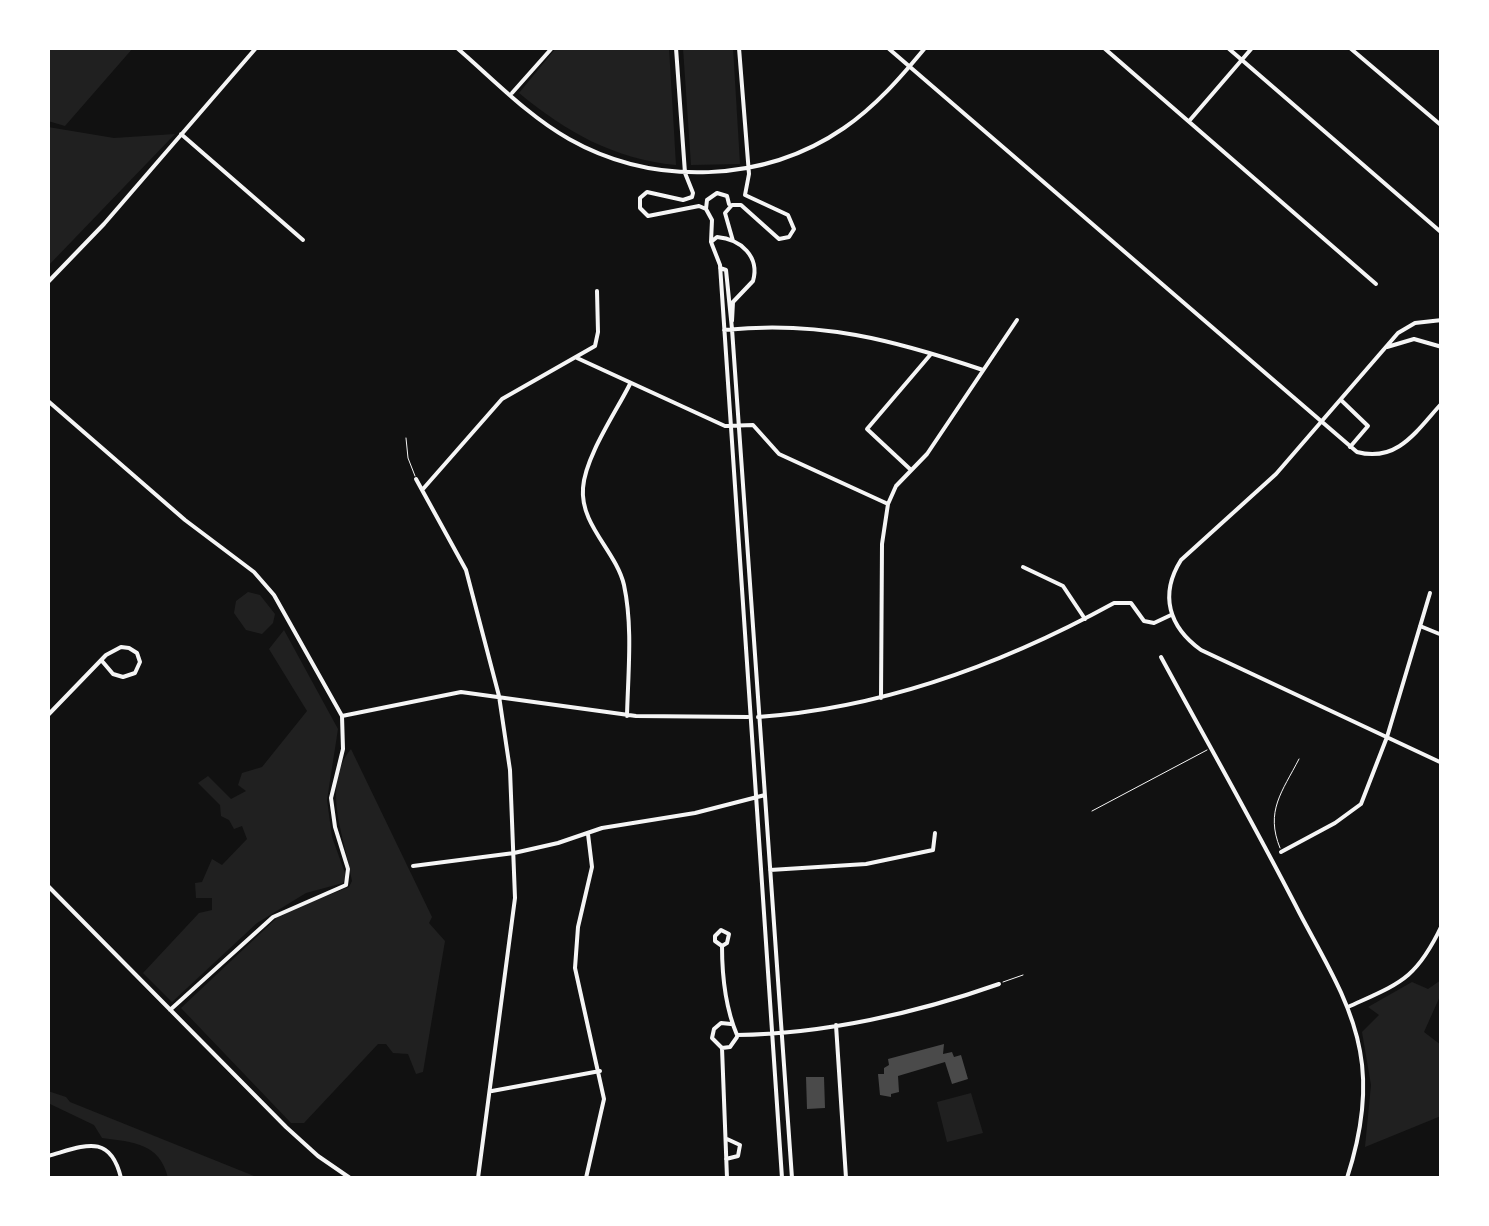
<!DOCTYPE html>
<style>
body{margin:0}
#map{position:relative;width:1489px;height:1226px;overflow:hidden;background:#111;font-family:"Noto Sans",sans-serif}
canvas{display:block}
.frame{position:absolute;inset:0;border:50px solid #fff;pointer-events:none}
</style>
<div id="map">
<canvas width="1489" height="1226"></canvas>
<div class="frame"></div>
</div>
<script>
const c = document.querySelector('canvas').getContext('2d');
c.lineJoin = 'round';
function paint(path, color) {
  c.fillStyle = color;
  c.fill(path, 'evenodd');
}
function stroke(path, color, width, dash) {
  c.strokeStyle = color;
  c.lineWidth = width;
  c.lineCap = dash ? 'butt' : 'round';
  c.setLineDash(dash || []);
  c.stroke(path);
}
paint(new Path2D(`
 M48,48H133L65,126L48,121Z
 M556,48H669L676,165C614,159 566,132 519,93Z
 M683,48H733L740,164L691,165Z
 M48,127L114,138L175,134L48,266Z
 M248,592L260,595L275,614L273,623L262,634L246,630L234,613L236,601Z
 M284,630L338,729L327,800L332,837L346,876L343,883L306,893L257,923L172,1002L143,973L199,913L212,910V898H196L195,883L202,882L212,859L222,865L247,839L242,826L234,829L229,820L221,816L220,805L198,783L208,776L231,799L246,791L238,785L242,773L262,767L307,711L269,649Z
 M351,749L432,917L429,923L445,941L423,1072L416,1074L408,1054L393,1053L386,1044H378L304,1123H291L181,1008L281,914L349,887L352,881C346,839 320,787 351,749Z
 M1441,980V994L1424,1032L1441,1045V1116L1365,1147L1371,1085L1362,1032L1379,1015L1368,1007L1412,982L1428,989Z
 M48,1091L66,1097L70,1102L259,1178H168C160,1143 133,1142 102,1138L94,1125L48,1103Z
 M971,1093L983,1133L947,1142L937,1102Z`), '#202020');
paint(new Path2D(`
 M944,1044L943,1054L952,1052L954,1057L961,1055L968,1079L952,1084L945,1062L898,1076L899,1092L891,1094V1097L880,1095L878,1074H884V1068L889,1065L888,1059Z
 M806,1077H824L825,1108L807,1109Z`), '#4a4a4a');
stroke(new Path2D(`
 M406,438L408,458L415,476
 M1092,811L1207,750
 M1280,848C1265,811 1282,792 1299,759
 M1003,982L1023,975`), '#f5f5f5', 1);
stroke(new Path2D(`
 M457,48C493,79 528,116 569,139C654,187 764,183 844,128C876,106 901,77 925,48
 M676,48L685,173L693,193L692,197L683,200L647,192L640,198V208L648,216L699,206L706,209
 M888,48L1357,452C1398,463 1417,430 1442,403
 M1104,48L1376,284
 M1228,48L1442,233
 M1350,48L1442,126
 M512,93L552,48
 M1190,120L1252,48
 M181,134L303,240
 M706,209L707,200L717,193L727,196L729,204
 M706,209L712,220L711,242
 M733,241L725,213L732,205H741L779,239L789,237L794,229L788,215L745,195L749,174L739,48
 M711,242L720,265L782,1178
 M711,242L717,237C741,239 760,257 753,281L733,302L732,321
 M720,268L726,270L732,329L792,1178
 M48,282L104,224L256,48
 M1442,320L1415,323L1398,333L1276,474L1181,560C1159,595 1169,627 1201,650L1442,763
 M724,330C819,320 894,340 983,370
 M1387,347L1414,339L1442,347
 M577,358L725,426L753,425L779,454L888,504
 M48,401L185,520L254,572L274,595L342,716L343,749L331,798L335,827L348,869L346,885L273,917L170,1010
 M1342,401L1368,426L1350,447
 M911,470L867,429L931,354
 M416,479L466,570L499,696L510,770L515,898L478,1178
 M423,489L502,399L595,346L598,332L597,291
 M1023,567L1063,586L1085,619
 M1420,626L1442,635
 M1161,657C1207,742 1255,826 1299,912C1322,956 1351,1001 1360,1051C1368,1093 1360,1138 1347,1178
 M881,698L882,544L888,504L896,486L927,454L1017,320
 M48,715L106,655L121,647L129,648L137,653L140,662L135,673L123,677L113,674L102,661
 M342,716L461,692L636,716L748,717
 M627,716C628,673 633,627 624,585C616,551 580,525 583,488C585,457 616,412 630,384
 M758,717C885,708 1003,664 1114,603H1131L1144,621L1154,623L1171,615
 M1281,852L1335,823L1361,804L1387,737L1430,593
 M413,866L514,853L558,843L602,828L695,813L765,795
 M770,870L866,864L933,850L935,833
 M48,886L286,1127L318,1156L350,1178
 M722,946L715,941V936L721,930L729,934L727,943L722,946C722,975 726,1009 737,1035
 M1348,1007C1400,983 1416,980 1442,925
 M836,1025L846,1178
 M737,1035C824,1034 917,1013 999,984
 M722,1048L727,1178
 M722,1048L712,1038L714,1029L721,1023L731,1024
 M722,1048L730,1047L737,1037
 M492,1091L600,1071
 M48,1156C84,1146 110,1132 121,1178
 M726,1159L738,1156L740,1145L727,1139
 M586,1178L604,1099L575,968L578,927L592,867L588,834`), '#f5f5f5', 4);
</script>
